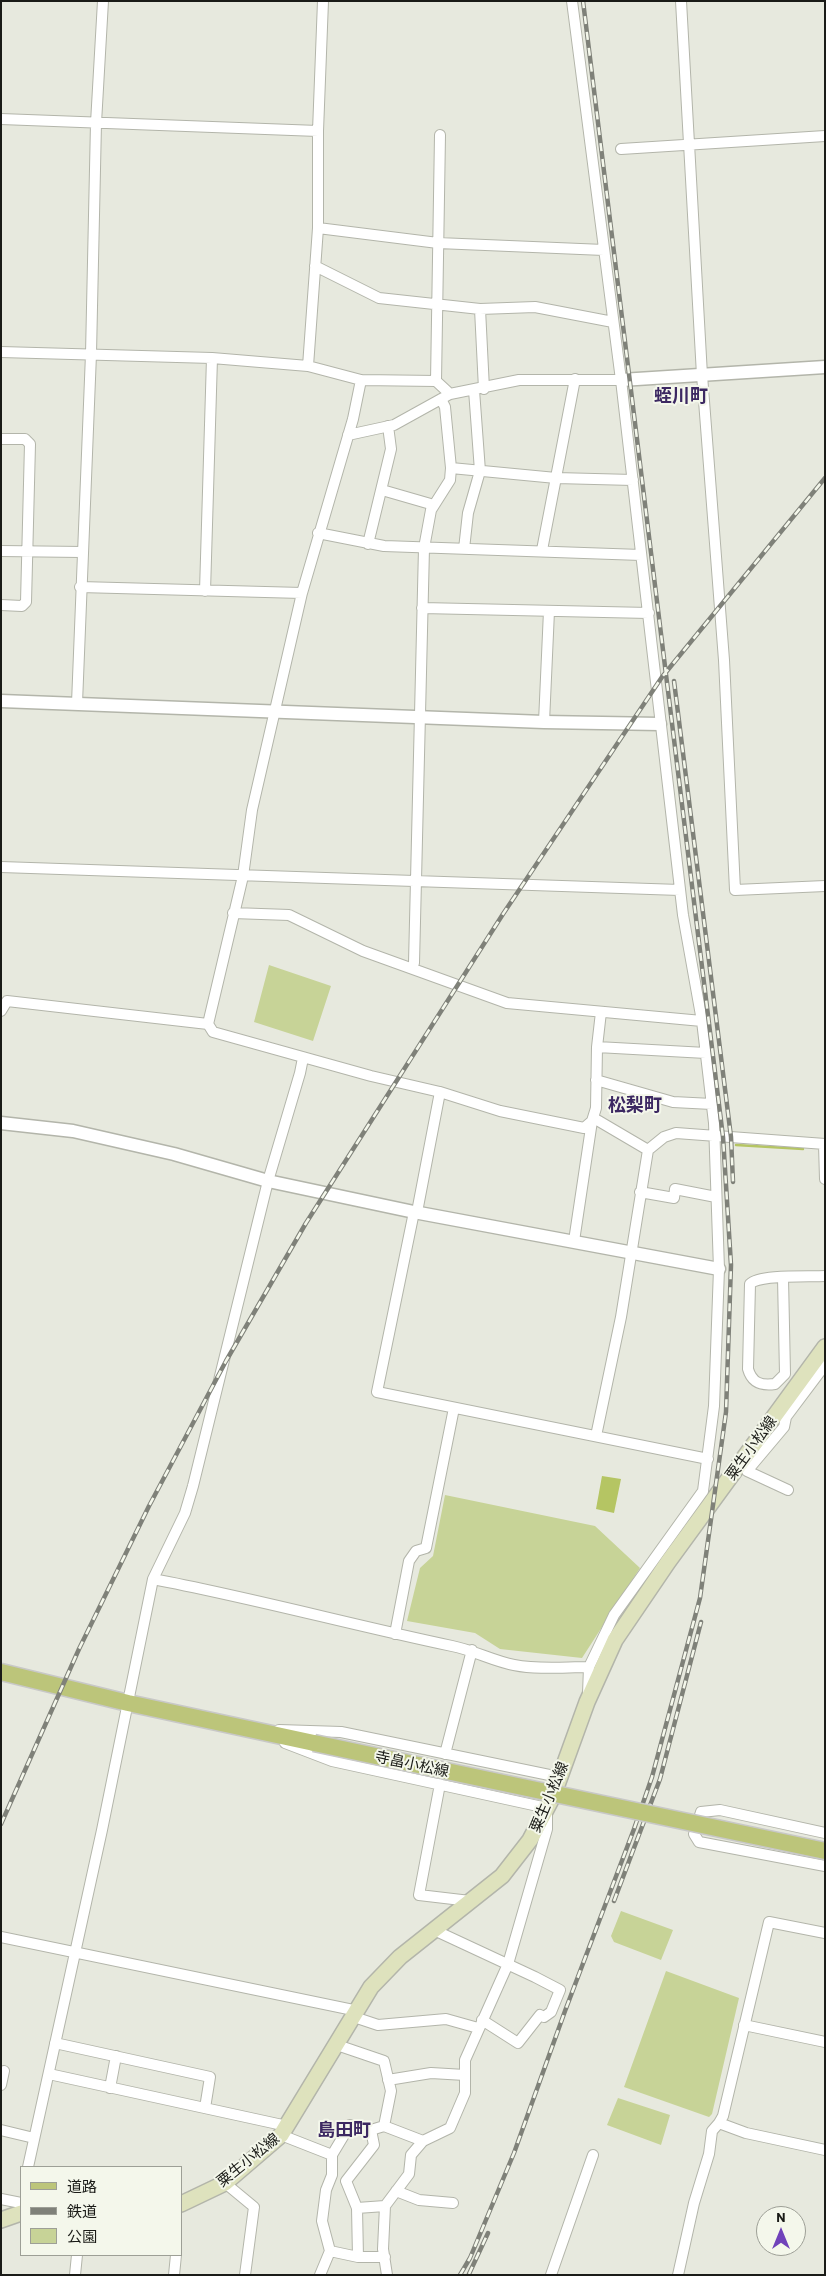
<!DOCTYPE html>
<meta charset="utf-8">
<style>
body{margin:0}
#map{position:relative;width:826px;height:2276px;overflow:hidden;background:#e7e9de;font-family:Barlow,"Noto Sans JP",sans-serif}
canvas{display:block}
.frame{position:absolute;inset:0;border:2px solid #1a1b17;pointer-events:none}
.legend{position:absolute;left:20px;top:2166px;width:162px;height:90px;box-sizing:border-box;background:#f4f7eb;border:1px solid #9d9f96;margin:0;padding:6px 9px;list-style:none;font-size:15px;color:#1a1b17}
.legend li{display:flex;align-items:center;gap:10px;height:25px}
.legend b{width:25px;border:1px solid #9d9f96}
.north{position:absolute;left:756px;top:2206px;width:50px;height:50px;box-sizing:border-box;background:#f4f7eb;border:1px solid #9d9f96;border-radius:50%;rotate:0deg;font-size:14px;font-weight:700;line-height:20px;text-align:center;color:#1a1b17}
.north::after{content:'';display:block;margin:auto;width:18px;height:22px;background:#7042ba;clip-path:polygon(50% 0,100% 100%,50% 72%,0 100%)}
</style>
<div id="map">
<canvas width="826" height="2276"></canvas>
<div class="frame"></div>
<ul class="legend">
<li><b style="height:6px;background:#bcc57a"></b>道路</li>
<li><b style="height:6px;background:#7f8179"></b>鉄道</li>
<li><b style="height:14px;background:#c7d397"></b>公園</li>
</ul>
<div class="north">N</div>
</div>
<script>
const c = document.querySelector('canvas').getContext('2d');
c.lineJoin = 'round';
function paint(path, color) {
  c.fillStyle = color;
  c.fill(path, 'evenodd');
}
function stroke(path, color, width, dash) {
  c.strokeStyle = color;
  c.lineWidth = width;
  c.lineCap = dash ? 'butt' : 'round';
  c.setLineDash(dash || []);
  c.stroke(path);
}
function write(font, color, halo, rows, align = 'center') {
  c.font = font + ' Barlow,"Noto Sans JP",sans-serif';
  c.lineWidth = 4;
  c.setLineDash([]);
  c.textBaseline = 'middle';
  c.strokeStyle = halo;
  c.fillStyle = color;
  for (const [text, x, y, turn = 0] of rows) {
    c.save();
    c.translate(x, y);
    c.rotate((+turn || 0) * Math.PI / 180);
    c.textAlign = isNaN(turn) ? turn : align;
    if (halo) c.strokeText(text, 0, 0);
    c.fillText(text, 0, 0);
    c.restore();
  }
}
paint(new Path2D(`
 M269,965L331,986L313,1041L254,1022Z
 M445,1495L595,1526L640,1568L582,1658L500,1649L475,1633L407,1621L420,1568L433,1556Z
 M621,1911L673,1930L661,1960L614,1942L611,1936Z
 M666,1971L739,1998L712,2114L709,2117L624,2087Z
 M618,2098L670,2115L661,2145L607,2125Z`), '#c7d397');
paint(new Path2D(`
 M602,1476L621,1479L614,1513L596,1509Z`), '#b5c563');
stroke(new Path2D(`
 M736,1145L803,1149`), '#b5c563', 2.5);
const minor = new Path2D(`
 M572,1L621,380L683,915L702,1021L714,1123L719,1269L714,1406L703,1491L614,1615L589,1667L588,1694
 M681,1L702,375L724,660L735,890L825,886
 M1,119L318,131
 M621,149L825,136
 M318,228L438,243L604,250
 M315,266L379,298L480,309L535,307L613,322
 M480,309L484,389
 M1,352L212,358L308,366L361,380L436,381L450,394
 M308,366L318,228V131L323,1
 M361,380L353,419L302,593L252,810L243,876L208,1024L213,1032L371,1076L440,1092L500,1111L584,1128L592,1121L597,1120L648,1150
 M436,381L440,135
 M348,435L394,425L450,394L519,380H621
 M1,439H25L30,444L26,602L22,606L1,605
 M451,468L556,478L633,480
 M382,490L434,505
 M318,533L384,546L641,555
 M368,544L391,449L388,426
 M464,549L468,513L480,471L474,390
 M542,550L575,379
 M1,551L82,552
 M80,587L302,593
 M205,591L212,358
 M422,608L649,613
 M77,703L91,354L96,123L103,1
 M544,722L549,611
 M1,867L680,890
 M233,913L289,915L363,951L507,1003L702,1021
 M414,963L424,548L431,510L450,480L451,468L445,407L441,399
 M1,1011L7,1001L208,1024
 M597,1047L706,1053
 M596,1080L673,1102L712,1104
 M824,1144L825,1179
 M640,1192L674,1198L675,1189L716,1197
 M414,1212L377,1392L708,1459
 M417,1212L440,1092
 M574,1241L592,1121L596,1108L597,1047L601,1012
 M783,1278L785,1374L775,1384C761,1386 752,1383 748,1369L750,1284C760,1274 809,1277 825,1276
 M596,1436L621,1317L648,1150L664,1137L676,1133L825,1144
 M788,1490L747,1471L784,1427L786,1417L825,1365
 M153,1579C253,1598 352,1625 452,1646C473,1650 493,1661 514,1665C539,1670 564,1667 589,1667
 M395,1634L409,1561L416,1551L426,1548L454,1408
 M279,1730L341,1732L559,1777
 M285,1743L332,1761L547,1808V1829L508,1964L465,2060V2093L450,2128L423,2141L411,2155L409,2174L385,2206L383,2249L387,2275
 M445,1754L472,1650
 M440,1784L419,1895L470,1901
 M825,1833L720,1810L701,1812L694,1834L699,1842L825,1866
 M434,1930L535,1977L560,1990L551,2012L544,2017L540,2015L518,2043L482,2020
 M825,1933L769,1922L723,2116L719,2123L746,2133L825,2150
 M1,1937L358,2011
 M354,2017L378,2025L446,2019L478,2028
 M744,2025L825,2042
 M55,2043L210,2077L205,2108
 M337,2045L384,2061L391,2091L384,2126
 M49,2074L287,2126
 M388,2080L431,2073L465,2075
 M1,2085L4,2071
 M110,2088L116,2056
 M1,2130L34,2138
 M281,2135L332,2155
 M28,2167L102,1830L153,1579L185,1513L193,1486L268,1181L300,1073L303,1058
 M225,2183L254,2207L245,2275
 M396,2191L419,2200L453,2203
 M1,2199L21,2203
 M357,2208L385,2206
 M330,2251L358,2257H385
 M358,2257L357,2208L346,2181L374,2145L371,2130
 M75,2275L77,2255
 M174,2275L176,2255
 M320,2275L330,2251L322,2221L326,2190L332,2175V2155L350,2125L371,2130L384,2126L423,2141
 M551,2275L593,2155
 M678,2275L694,2203L709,2154L712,2131L719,2123`);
const tertiary = new Path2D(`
 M621,380L825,367
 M1,701L544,722L660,724
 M1,1123L73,1131L174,1154L268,1181L414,1212L719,1269`);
const secondary = new Path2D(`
 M181,2204L225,2183L281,2135L371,1987L400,1957L502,1876L530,1840L553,1796L587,1702L615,1640L668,1562L825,1347
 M1,2220L21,2213`);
const primary = new Path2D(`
 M1,1672L128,1703L314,1743`);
stroke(minor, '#b3b5aa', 12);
stroke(tertiary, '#b3b5aa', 15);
stroke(secondary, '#b3b5aa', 18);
stroke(primary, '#c8c8c7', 19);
stroke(minor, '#fff', 10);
stroke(tertiary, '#fff', 12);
stroke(secondary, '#dee2bd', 15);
stroke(primary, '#bcc57a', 16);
const rail = new Path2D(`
 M674,681L731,1137L733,1182
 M1,1824L79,1649L149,1506L226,1361L306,1223L503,914L662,677L825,478
 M614,1901L660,1779L701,1622
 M469,2274L488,2233
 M460,2275L470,2258L514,2153L565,2011L634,1829L652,1777L700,1598L726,1412L731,1265L723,1137L583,1`);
stroke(rail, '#7f8179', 4.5);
stroke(rail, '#f4f7eb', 2.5, [8]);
const primaryBridge = new Path2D(`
 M314,1743L825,1851`);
stroke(primaryBridge, '#c8c8c7', 19, []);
stroke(primaryBridge, '#bcc57a', 16);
write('15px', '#1a1b17', '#f4f7eb', [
 ["粟生小松線",751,1448,-54],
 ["寺畠小松線",412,1764,12],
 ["粟生小松線",549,1797,-67],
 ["粟生小松線",248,2160,-39]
]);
write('bold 18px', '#3c2862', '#f4f7eb', [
 ["蛭川町",681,396],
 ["松梨町",635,1105],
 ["島田町",344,2130]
]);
</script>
